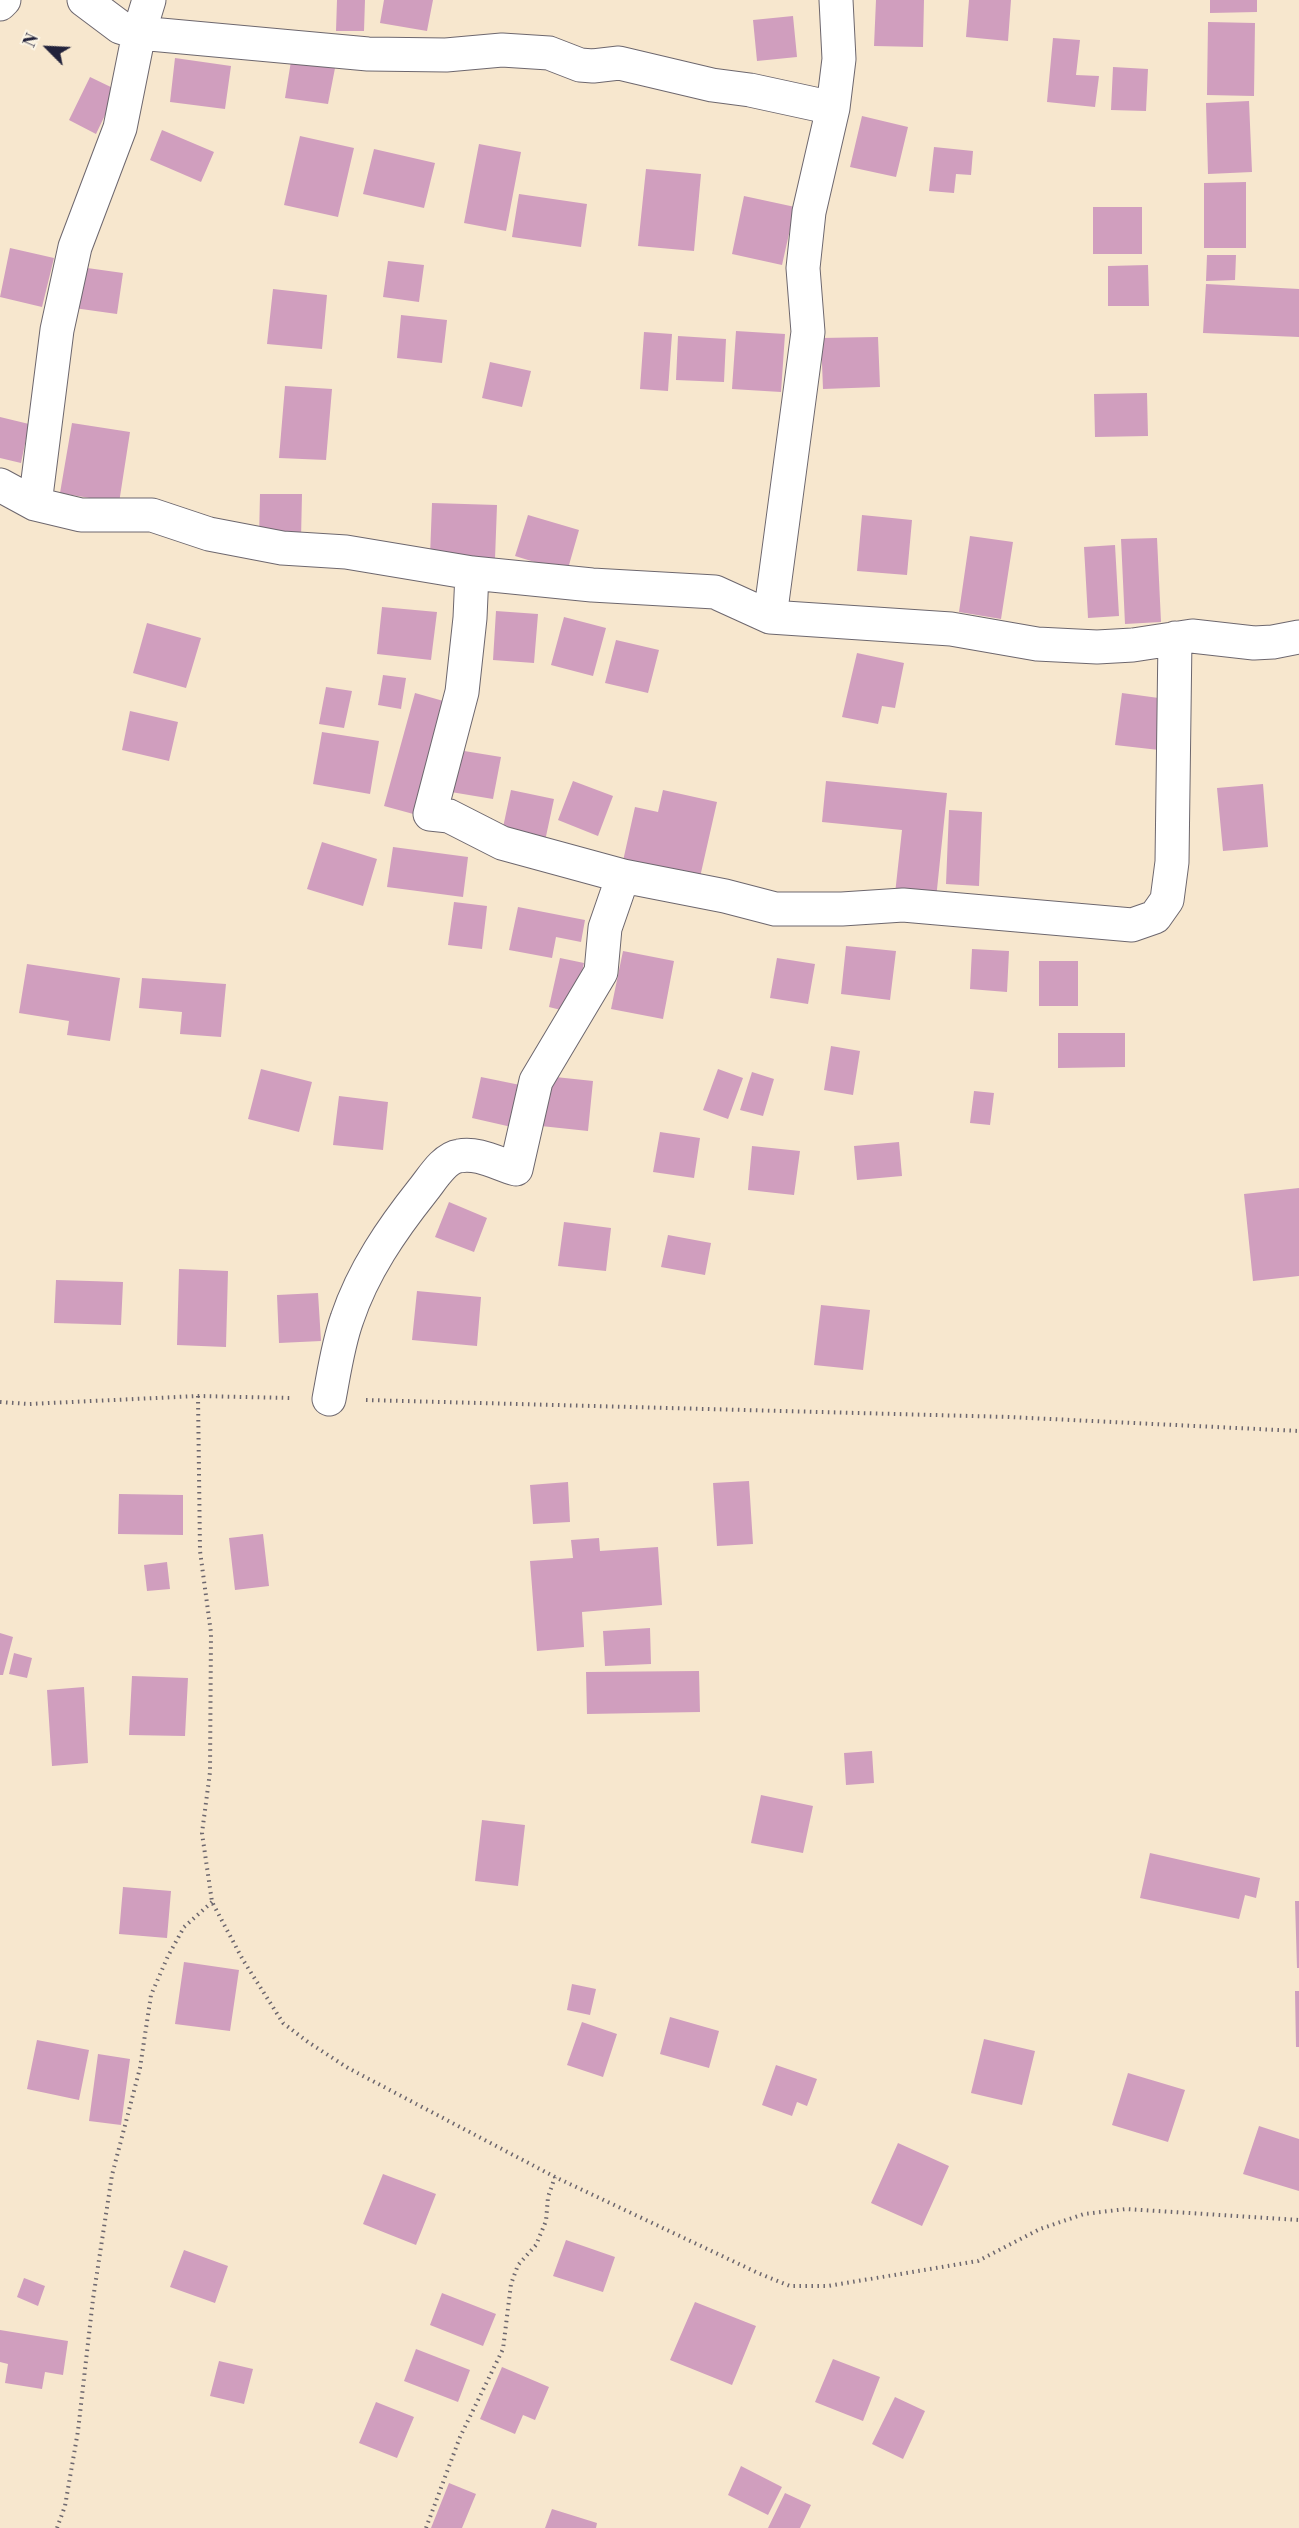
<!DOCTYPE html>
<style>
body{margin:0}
#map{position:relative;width:1299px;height:2528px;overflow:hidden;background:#f7e7ce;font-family:"Libre Bodoni",serif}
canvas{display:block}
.north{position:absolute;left:18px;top:18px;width:60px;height:60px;-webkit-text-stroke:4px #fcf5e5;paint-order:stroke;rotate:294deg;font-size:16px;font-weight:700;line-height:24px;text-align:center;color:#22223b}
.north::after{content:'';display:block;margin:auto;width:21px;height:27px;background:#22223b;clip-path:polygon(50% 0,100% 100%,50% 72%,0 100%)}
</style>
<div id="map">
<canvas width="1299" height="2528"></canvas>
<div class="north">N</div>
</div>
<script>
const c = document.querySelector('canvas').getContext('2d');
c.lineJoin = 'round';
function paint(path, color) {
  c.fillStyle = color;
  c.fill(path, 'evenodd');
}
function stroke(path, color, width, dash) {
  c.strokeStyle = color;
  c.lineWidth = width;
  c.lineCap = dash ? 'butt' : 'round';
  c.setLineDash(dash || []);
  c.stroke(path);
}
paint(new Path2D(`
 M337,0H365L364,31H336Z
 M384,0H433L427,31L380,23Z
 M876,0H924L923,47L874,46Z
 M969,0H1011L1008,41L966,37Z
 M1210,0H1257V12L1210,13Z
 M793,16L797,57L757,61L753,20Z
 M1208,22L1255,23L1254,96L1207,95Z
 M1053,38L1080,40L1076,75L1099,76L1095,107L1047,102Z
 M292,55L336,63L328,104L285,98Z
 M175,58L231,66L225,109L170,102Z
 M1113,67L1148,69L1146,111L1111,110Z
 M90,77L117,90L96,134L69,120Z
 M1249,101L1252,172L1208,174L1206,103Z
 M862,116L908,127L896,177L850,167Z
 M162,130L214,152L201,182L150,160Z
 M300,136L354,148L338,217L284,205Z
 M479,144L521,152L506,231L464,223Z
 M934,147L973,151L971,175L956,174L954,193L929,191Z
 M374,149L435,163L424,208L363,194Z
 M646,169L701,174L694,251L638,246Z
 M1246,182V248H1204V183Z
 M519,194L587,204L581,247L512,237Z
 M744,196L795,207L782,265L732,254Z
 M1093,207H1142V254H1093Z
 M10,248L54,258L42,307L0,297Z
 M1207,255H1236L1235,280L1206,281Z
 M388,261L424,265L419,302L383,297Z
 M1148,265L1149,306H1108V266Z
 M80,267L123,273L117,314L74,308Z
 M1206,284L1299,289V337L1203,333Z
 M273,289L327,295L322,349L267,344Z
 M401,315L447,320L442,363L397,358Z
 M736,331L785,334L781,392L732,389Z
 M644,332L672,334L668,391L640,389Z
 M678,336L726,339L724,382L676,380Z
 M878,337L880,387L823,389L821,338Z
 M490,362L531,371L522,407L482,398Z
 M285,386L332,389L326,460L279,458Z
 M1147,393L1148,436L1095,437L1094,394Z
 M0,417L29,424L21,463L0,458Z
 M72,423L130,432L119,503L60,493Z
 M260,494H302L301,539H259Z
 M432,503L497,505L495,559L430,557Z
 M528,515L579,530L567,572L515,556Z
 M862,515L912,520L907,575L857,571Z
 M970,536L1013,542L1001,619L959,612Z
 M1157,538L1161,622L1125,624L1121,539Z
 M1115,545L1119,616L1088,618L1084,547Z
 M382,607L437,612L431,660L377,654Z
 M496,611L538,614L534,663L493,660Z
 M564,617L606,628L593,676L551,665Z
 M147,623L201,638L186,688L133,673Z
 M616,640L659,650L648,693L605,683Z
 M857,653L904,663L895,708L882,706L878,724L842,717Z
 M383,675L406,678L401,709L378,705Z
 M326,687L352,691L344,728L319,724Z
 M415,693L447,702L417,815L384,806Z
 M1122,693L1166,699L1159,750L1115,745Z
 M130,711L178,722L169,761L122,750Z
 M322,732L379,741L370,794L313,784Z
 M458,750L501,757L493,799L451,792Z
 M573,781L613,796L598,836L558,820Z
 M826,781L947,793L936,899L895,894L902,830L822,822Z
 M1263,784L1268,847L1223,851L1217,788Z
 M511,790L554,799L545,841L502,832Z
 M663,790L717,802L698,886L621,870L635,807L658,812Z
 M949,810L982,812L979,886L946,884Z
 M322,842L377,859L363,906L307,889Z
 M393,847L468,857L463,897L387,887Z
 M454,902L487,906L482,949L448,945Z
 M518,907L585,920L581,942L556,937L552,958L509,950Z
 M846,946L896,951L890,1000L841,994Z
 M972,949L1009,951L1007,992L970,989Z
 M623,951L674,961L663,1019L611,1009Z
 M560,958L584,963L573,1013L549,1007Z
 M777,958L815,964L808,1004L770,998Z
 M1039,961H1078V1006H1039Z
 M27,964L120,978L110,1041L67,1035L69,1021L19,1013Z
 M142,978L226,984L221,1037L180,1034L182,1012L139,1008Z
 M1058,1033H1125V1067L1058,1068Z
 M831,1046L860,1051L853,1095L824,1090Z
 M261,1069L312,1082L299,1132L248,1119Z
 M718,1069L743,1078L728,1119L703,1110Z
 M752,1072L774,1079L763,1116L740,1110Z
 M546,1076L593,1081L588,1131L541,1126Z
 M481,1077L525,1086L516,1128L472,1118Z
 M974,1091L994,1093L990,1125L970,1123Z
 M339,1096L388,1102L383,1150L333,1145Z
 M660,1132L700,1138L694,1178L653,1172Z
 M899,1142L902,1176L857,1180L854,1146Z
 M752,1146L800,1151L794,1195L748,1190Z
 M1299,1188V1276L1253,1281L1244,1194Z
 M449,1202L487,1218L474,1252L435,1237Z
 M564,1222L611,1228L606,1271L558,1266Z
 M668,1235L711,1243L705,1275L661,1267Z
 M179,1269L228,1271L226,1347L177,1345Z
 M56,1280L123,1282L121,1325L54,1323Z
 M417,1291L481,1297L477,1346L412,1340Z
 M318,1293L321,1341L279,1343L277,1295Z
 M821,1305L870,1310L863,1370L814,1365Z
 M749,1481L753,1544L717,1546L713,1483Z
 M568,1482L570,1522L533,1524L530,1485Z
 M119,1494L183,1495V1535L118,1534Z
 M263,1534L269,1586L235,1590L229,1538Z
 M599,1538L600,1551L658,1547L662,1605L582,1612L584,1647L537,1651L530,1561L573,1558L571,1540Z
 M167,1562L170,1589L147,1591L144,1565Z
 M650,1628L651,1664L605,1666L603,1631Z
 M0,1633L13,1637L3,1675H0Z
 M14,1653L32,1658L27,1678L9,1674Z
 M699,1671L700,1712L587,1714L586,1672Z
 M132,1676L188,1678L185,1736L129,1735Z
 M84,1687L88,1763L52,1766L47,1690Z
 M872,1751L874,1783L846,1785L844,1753Z
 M761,1795L813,1806L803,1853L751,1843Z
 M482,1820L525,1825L518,1886L475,1881Z
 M1150,1853L1260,1878L1256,1898L1245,1895L1239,1919L1140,1898Z
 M123,1887L171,1891L167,1938L119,1934Z
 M1295,1901H1299V1968H1297Z
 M184,1962L239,1970L230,2031L175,2024Z
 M572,1984L596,1989L590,2015L567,2010Z
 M1295,1991H1299V2047H1296Z
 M670,2017L719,2031L709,2068L660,2054Z
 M582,2022L617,2034L603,2077L567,2065Z
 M984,2039L1035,2051L1022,2105L971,2093Z
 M37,2040L89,2050L79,2100L27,2089Z
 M98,2054L130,2059L121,2125L89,2121Z
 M776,2065L817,2079L807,2106L797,2102L792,2116L762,2105Z
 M1128,2073L1185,2090L1168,2142L1112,2125Z
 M1259,2126L1299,2139V2191L1243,2174Z
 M898,2143L949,2166L922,2226L871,2203Z
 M383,2174L436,2194L416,2245L363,2224Z
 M566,2240L615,2257L603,2292L553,2276Z
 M184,2250L228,2266L215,2303L170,2287Z
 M24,2278L45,2286L38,2306L17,2297Z
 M442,2293L496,2314L483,2346L430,2325Z
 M695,2302L756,2326L732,2385L670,2360Z
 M0,2330L68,2341L63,2375L45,2372L42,2389L5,2383L8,2364L0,2362Z
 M416,2349L470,2370L458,2402L404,2381Z
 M833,2359L880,2377L863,2421L815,2402Z
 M219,2361L253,2369L244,2404L210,2396Z
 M502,2367L549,2387L535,2420L523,2415L515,2434L480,2419Z
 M895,2397L925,2411L903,2459L872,2444Z
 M376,2402L414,2417L397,2458L359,2443Z
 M741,2466L782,2487L768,2515L728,2495Z
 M449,2483L476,2494L462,2528H431Z
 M785,2493L811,2505L800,2528H768Z
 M552,2509L597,2523L596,2528H545Z`), '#d09ebe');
const minor = new Path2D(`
 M84,0L120,27L139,33L368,54L446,55L502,50L549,53L580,65L593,66L619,63L712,85L750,90L833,108
 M0,4L4,0
 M0,485L35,504L81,515H152L209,534L282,548L346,552L472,573L592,585L715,592L770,617L951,629L1037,644L1097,647L1133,645L1192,636L1254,643L1273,642L1299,637
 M35,504L57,330L75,247L120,128L139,33L149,0
 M472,573L470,618L462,692L430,814L449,816L502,843L623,876L725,896L775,909H842L903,905L1132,925L1155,917L1167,900L1172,862L1175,638
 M770,617L808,332L803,268L809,212L833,108L839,59L836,0
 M329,1399C334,1373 338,1344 347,1319C363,1271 392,1229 423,1190C432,1179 444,1158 459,1156C478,1152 498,1164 516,1169L536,1081L601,972L605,928L623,876`);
stroke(minor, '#6d676e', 35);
stroke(new Path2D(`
 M198,1396L200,1551L211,1633L210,1772L202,1833L212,1902L243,1960L283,2023L308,2042L348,2068L555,2177L758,2273L790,2286H828L978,2261L1040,2229L1084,2214L1126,2209L1299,2220
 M366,1400L1009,1417L1299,1431
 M0,1402L29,1404L198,1396L293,1398
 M57,2528L65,2506L78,2431L93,2299L112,2175L140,2068L151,1995L168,1956L184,1927L212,1902
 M426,2528L460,2437L503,2349L511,2284L518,2265L536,2245L546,2221L548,2197L555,2177`), '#6d676e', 4, [1.5, 4.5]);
stroke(minor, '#fff', 33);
</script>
